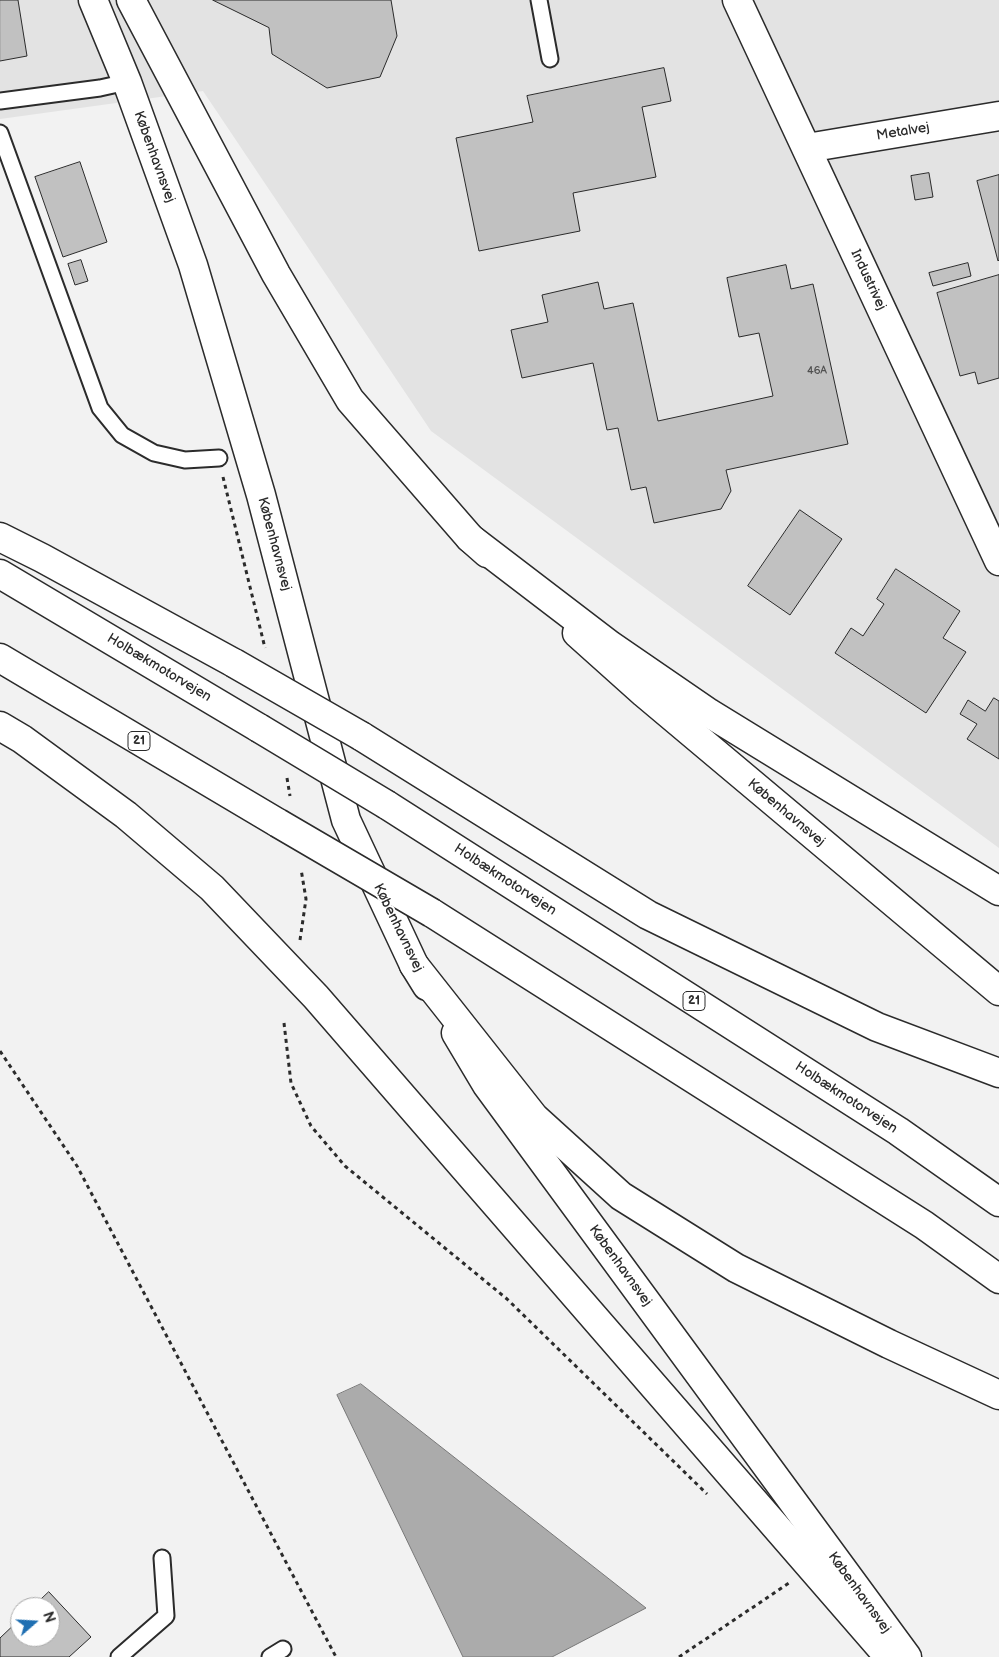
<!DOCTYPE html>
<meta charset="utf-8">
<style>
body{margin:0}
#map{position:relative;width:999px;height:1657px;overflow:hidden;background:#f2f2f2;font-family:"Balsamiq Sans",sans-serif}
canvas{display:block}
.north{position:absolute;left:10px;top:1597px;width:50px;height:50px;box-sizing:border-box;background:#fff;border:1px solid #aaa;border-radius:50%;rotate:71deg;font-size:14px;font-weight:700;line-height:20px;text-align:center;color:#2b2b2b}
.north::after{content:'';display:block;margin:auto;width:18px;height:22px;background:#1f6fb2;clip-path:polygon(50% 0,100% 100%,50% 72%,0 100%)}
</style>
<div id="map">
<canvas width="999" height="1657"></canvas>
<div class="north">N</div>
</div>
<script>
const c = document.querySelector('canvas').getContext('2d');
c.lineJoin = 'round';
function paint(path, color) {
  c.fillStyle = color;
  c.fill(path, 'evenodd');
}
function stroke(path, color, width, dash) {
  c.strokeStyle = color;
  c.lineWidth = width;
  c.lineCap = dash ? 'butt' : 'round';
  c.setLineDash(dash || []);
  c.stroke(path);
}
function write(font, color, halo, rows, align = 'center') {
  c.font = font + ' "Balsamiq Sans",sans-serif';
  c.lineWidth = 4;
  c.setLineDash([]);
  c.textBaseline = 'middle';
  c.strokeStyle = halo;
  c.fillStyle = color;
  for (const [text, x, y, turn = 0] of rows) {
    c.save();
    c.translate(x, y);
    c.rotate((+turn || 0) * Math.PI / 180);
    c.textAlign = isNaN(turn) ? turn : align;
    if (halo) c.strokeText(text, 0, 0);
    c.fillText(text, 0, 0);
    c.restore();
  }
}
paint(new Path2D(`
 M0,0H999V848L431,431L203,91L0,119Z`), '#e3e3e3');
const water = new Path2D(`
 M361,1384L646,1608L552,1657H463L337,1395Z`);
paint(water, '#ababab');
stroke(water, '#787878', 1);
const building = new Path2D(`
 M0,0H18L27,56L0,61Z
 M213,0H391L397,36L380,77L327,88L272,54L269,28Z
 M664,68L671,101L642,107L656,177L573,193L580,231L479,251L456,138L533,122L527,96Z
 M80,162L107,242L63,257L35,177Z
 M929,173L933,197L915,200L911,176Z
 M999,175V260L998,261L977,181Z
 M81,260L88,281L75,285L68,264Z
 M968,263L971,276L933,286L929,273Z
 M786,265L791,289L813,284L848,444L726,470L731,491L721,509L654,523L646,487L631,490L618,428L607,430L593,363L522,378L511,330L548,322L542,295L598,282L604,309L633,303L658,421L773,396L759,333L739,337L727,278Z
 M999,275V378L978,384L975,372L960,376L937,293Z
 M800,510L842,539L790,615L748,586Z
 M896,569L960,611L943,638L966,652L926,713L835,653L851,628L863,636L884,604L877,599Z
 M994,698L999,701V759L967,739L977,724L960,714L968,700L985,711Z
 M49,1592L91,1637L69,1657H0V1638L20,1619V1637H50V1607H33Z`);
paint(building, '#c1c1c1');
stroke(building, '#2b2b2b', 1);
const service = new Path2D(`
 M539,0L550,59
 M0,101L100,88L127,82
 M0,133L100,408L122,435L154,453L185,460L219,458
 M119,1657L166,1616L162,1558
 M270,1657L283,1649`);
const minor = new Path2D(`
 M737,0L999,561
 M807,148L999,116`);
const secondary = new Path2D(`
 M93,0L127,82L193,265L261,495L346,820L414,965L427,986
 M131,0L276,274L350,400L470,538L487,553
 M577,633L644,693L999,991
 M456,1033L487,1085L907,1657`);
const motorway = new Path2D(`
 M0,537L42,558L234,663
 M470,538L610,645L709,713L999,891
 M0,574L259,728
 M0,658L278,823
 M0,726L22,739L126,815L212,888L316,997L889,1657
 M361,736L648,915L877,1027L999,1073
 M387,805L898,1131L999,1202
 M432,913L924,1225L999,1279
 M414,965L534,1117L621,1196L736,1268L889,1344L999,1395`);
stroke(service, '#2b2b2b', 19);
stroke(minor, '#2b2b2b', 31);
stroke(secondary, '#2b2b2b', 31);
stroke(motorway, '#2b2b2b', 31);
stroke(new Path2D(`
 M223,477L265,648
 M287,778L290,796
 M300,940L306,899L301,869
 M284,1023L291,1083L311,1126L345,1166L507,1299L707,1494
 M0,1051L77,1166L336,1657
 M679,1657L789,1583`), '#2b2b2b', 3, [4, 4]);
stroke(service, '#fff', 15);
stroke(minor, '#fff', 28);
stroke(secondary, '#fff', 28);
stroke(motorway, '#fff', 28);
const motorwayBridge = new Path2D(`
 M234,663L361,736
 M259,728L387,805
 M278,823L432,913`);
stroke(motorwayBridge, '#2b2b2b', 31, []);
stroke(motorwayBridge, '#fff', 28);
write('11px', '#505050', null, [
 ["46A",817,371]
]);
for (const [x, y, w] of [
 [139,741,22],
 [694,1001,22]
]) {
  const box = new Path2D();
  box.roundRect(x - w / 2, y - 9.5, w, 19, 4);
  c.fillStyle = '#fff';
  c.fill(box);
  stroke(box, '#2b2b2b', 1);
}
write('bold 12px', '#2b2b2b', null, [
 ["21",139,741],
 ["21",694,1001]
]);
write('14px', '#2b2b2b', '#fff', [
 ["Metalvej",903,132,-9],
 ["Københavnsvej",154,157,70],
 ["Industrivej",868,280,65],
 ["Københavnsvej",274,544,75],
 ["Holbækmotorvejen",159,668,31],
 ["Københavnsvej",786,813,40],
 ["Holbækmotorvejen",505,880,33],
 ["Københavnsvej",398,928,64],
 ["Holbækmotorvejen",846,1098,33],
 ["Københavnsvej",620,1266,54],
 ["Københavnsvej",859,1593,54]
]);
</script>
